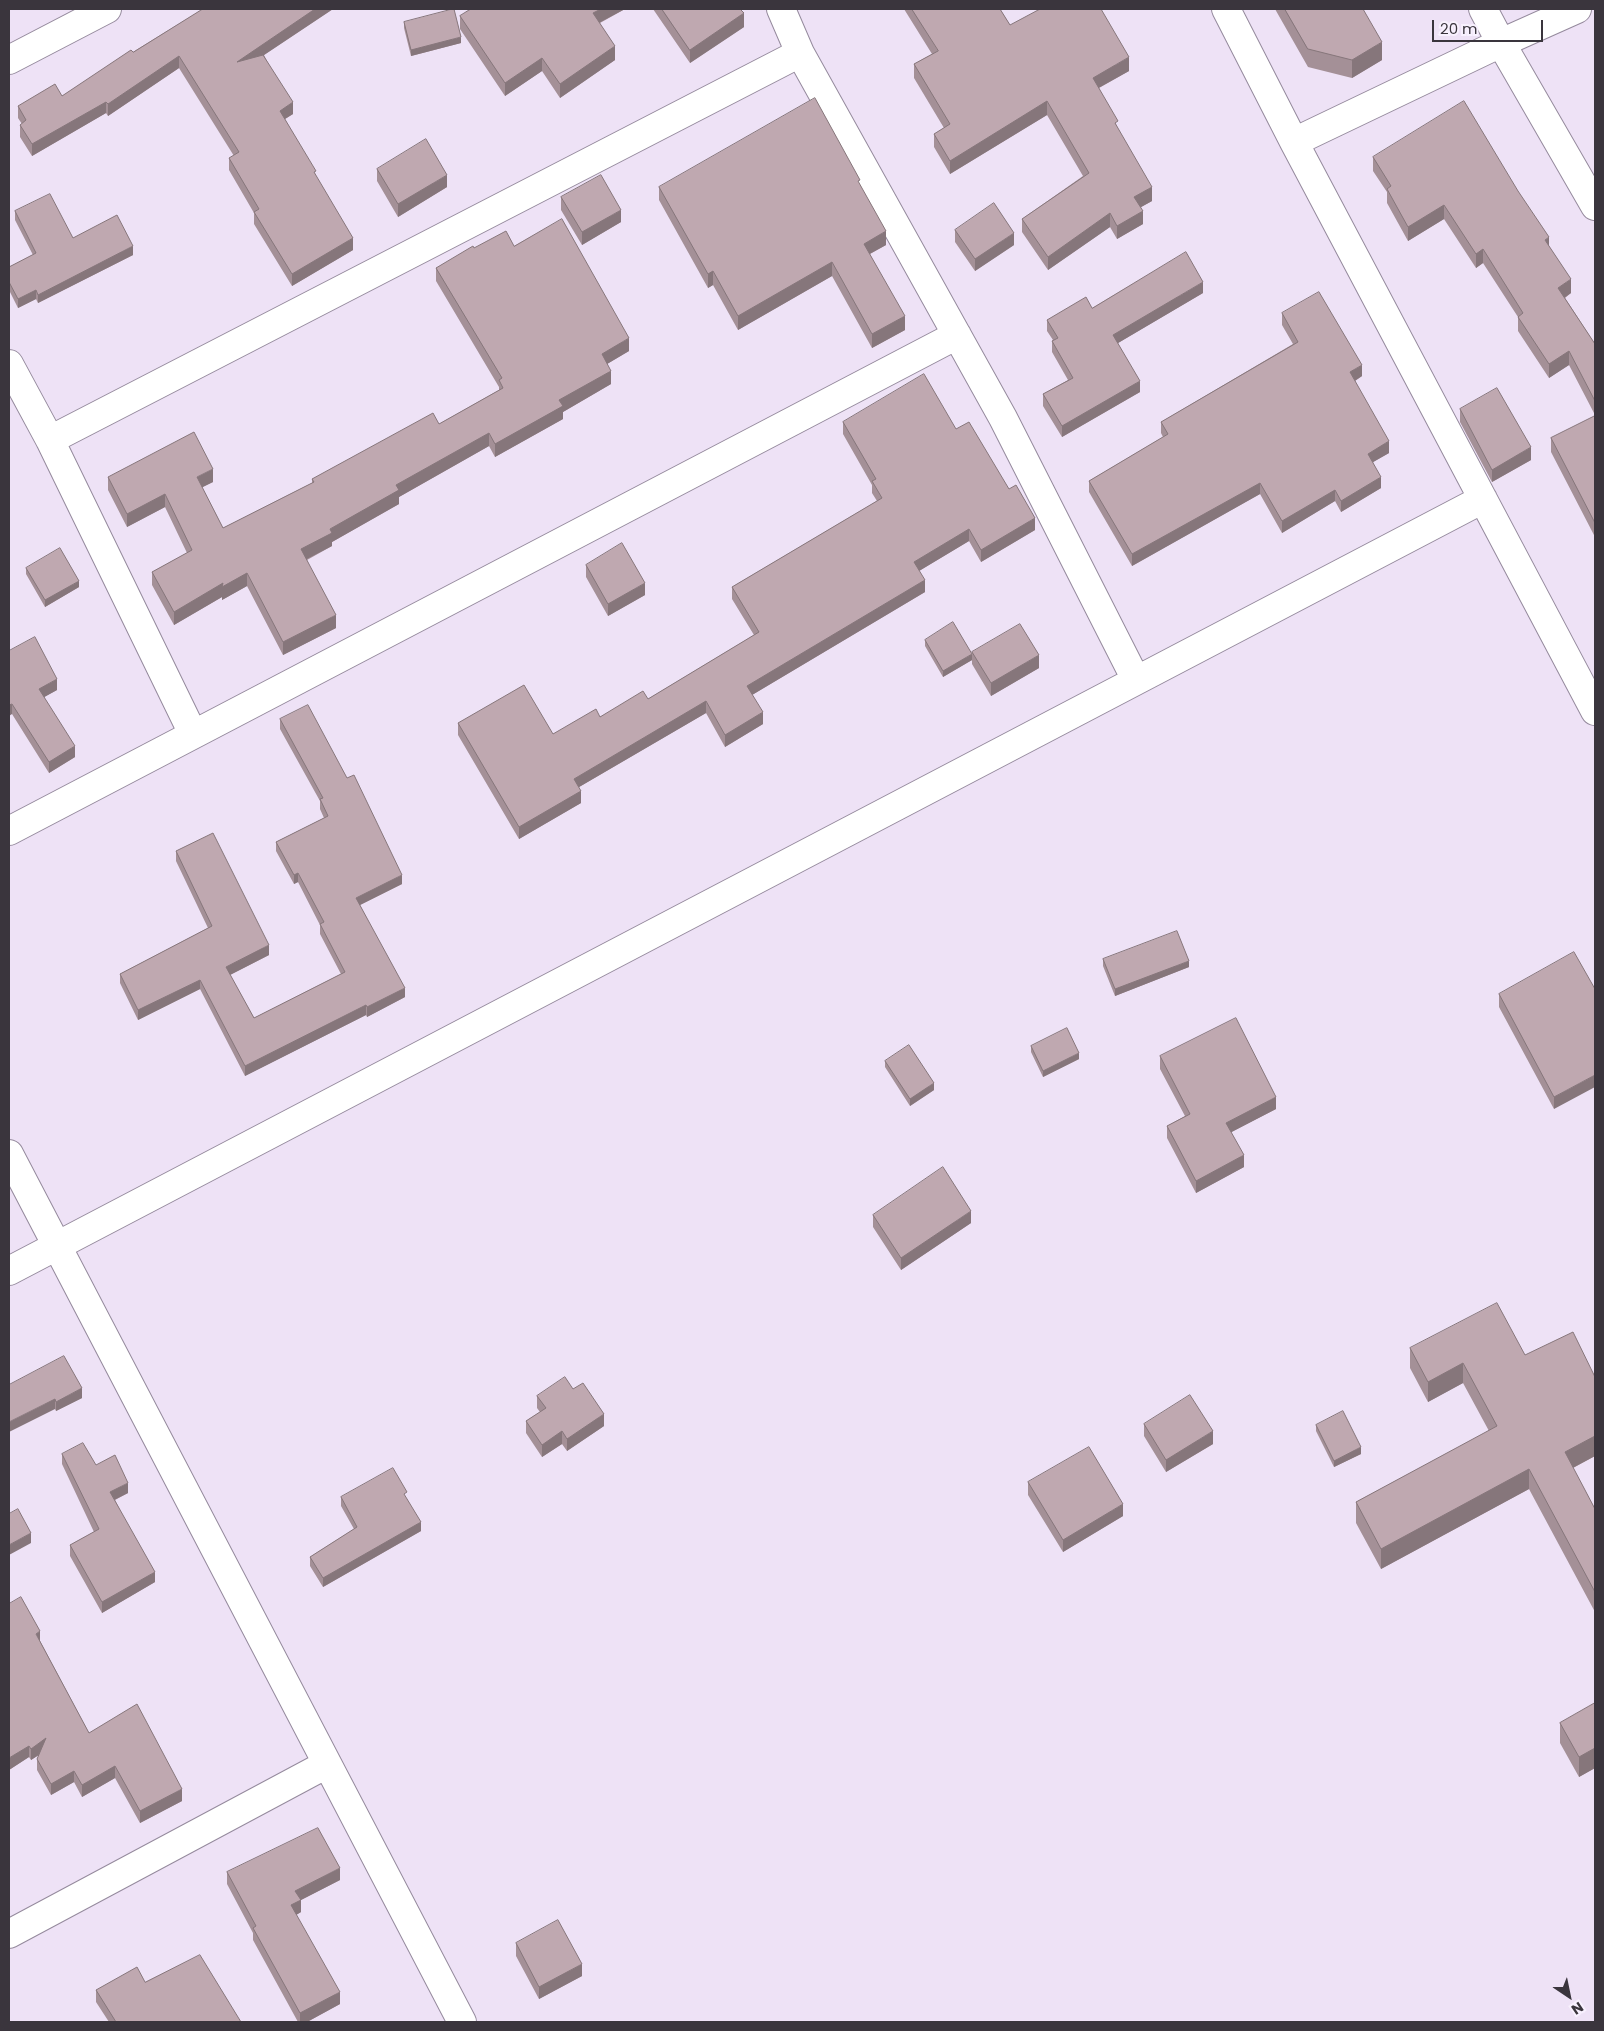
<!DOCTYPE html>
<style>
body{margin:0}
#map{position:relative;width:1604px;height:2031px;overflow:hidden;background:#eee2f6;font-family:Poppins,sans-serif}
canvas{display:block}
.frame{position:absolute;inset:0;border:10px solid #3a353d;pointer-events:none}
.north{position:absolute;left:1544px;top:1971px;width:50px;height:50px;-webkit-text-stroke:4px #f8f1fe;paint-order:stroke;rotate:146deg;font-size:14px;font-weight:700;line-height:20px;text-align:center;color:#3a353d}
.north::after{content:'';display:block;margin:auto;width:18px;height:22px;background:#3a353d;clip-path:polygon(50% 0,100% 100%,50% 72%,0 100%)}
.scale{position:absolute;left:1432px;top:20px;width:111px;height:22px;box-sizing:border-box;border:2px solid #3a353d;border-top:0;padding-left:6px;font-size:15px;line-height:18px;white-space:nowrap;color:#3a353d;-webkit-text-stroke:4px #f8f1fe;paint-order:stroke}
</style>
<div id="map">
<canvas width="1604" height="2031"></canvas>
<div class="frame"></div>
<div class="north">N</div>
<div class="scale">20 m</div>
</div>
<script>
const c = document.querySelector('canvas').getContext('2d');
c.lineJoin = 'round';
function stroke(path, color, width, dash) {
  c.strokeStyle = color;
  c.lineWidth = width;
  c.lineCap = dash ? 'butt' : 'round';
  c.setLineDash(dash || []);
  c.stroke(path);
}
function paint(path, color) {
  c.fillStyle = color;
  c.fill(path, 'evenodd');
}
const street = new Path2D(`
 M781,9L800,53L1003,418L1136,680
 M1226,9L1294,142L1595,711
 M1483,9L1501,43L1595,206
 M9,60L107,9
 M1294,142L1501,43L1577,9
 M9,364L50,440L193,734
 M50,440L800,53
 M9,831L957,335
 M9,1154L462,2022
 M9,1271L1483,499
 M9,1934L327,1764`);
stroke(street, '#958a9d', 30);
stroke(street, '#fff', 28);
paint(new Path2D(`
 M203,9H333L264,55L293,114L285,119L316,176L353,250L292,286L254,224V213L229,170V158L234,156L179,68L108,116L106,113L32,156L20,137V125L22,124L18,118V106L62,96L133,52Z
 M471,9H625L600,23L615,60L560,98L542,71L505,96L460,29V16Z
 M653,9H740L744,27L690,63Z
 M904,9H1000L1010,25L1129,71L1099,88L1152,201L1141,207L1143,224L1117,239L1110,227L1048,270L1022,232V219L1083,176L1047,115L950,174L934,147V134L944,128L914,78V64L932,54Z
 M1275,9H1363L1382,60L1352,78L1308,67Z
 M404,22L461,43L411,56L404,28Z
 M1373,157L1549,246L1571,293L1565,298L1595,344V415L1569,365L1549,378L1518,331V317L1483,263L1476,268L1444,219L1408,241L1387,203V192L1373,171Z
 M377,169L447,187L398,217L377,181Z
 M860,185L886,245L870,254L905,330L872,348L832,276L738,330L713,285L708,288L659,200V187Z
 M561,197L621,222L582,245L561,210Z
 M15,211L73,238L133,255L38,303L36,299L18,308L9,290V267L33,255L15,220Z
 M955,230L1014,245L975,271L955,242Z
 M514,246L629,351L607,364L611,384L563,412V419L495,457L489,446L399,497V504L332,542V546L307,560L336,628L283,655L247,586L222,600V597L174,625L152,585V572L187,553L165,507L127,527L108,490V477L213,482L202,487L223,528L312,483V479L439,424L499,390V387L436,281V268L474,248Z
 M1203,293L1118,343L1140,392L1062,437L1043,406V394L1068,380L1052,352V341L1053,340L1047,331V320L1092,308Z
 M1282,313L1362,376L1355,381L1389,453L1373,462L1381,488L1341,512L1335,501L1282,533L1260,494L1132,566L1089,492V481L1163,437L1161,433V422L1293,344L1282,325Z
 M1460,409L1531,460L1492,482L1460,422Z
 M1595,416V537L1551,452V438Z
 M843,422L956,429L1009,489L1035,530L981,562L969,541L919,571L925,592L752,695L763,724L725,747L706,713L579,787L581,803L519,839L458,735V723L553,734L648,699L754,635L732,599V587L877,501L872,493V485L843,434Z
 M586,565L645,595L608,616L586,577Z
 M26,568L79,587L45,607L26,574Z
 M925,640L972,660L943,677L925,646Z
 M9,651L57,690L44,697L75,757L49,773L12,714Z
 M972,652L1039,668L991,696L972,664Z
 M280,719L402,884L360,905L405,997L367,1017L366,1015L245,1076L200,989L138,1020L120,983V974L208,928L176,861V851L269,955L230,975L254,1018L341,974L320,934V925L298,882L294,884L276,851V842L324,818L320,809V801L280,729Z
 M1103,959L1189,967L1115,996L1103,966Z
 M1595,989L1554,1109L1499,1007V994Z
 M1031,1046L1079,1059L1043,1077L1031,1052Z
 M1160,1056L1276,1109L1231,1132L1244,1167L1196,1193L1167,1138V1126L1185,1116L1160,1069Z
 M885,1061L934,1090L910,1106L885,1067Z
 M873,1215L971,1223L901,1270L873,1227Z
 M1410,1348L1525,1355L1595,1377V1456L1573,1468L1595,1509V1612L1529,1489L1381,1569L1356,1523V1502L1489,1431L1463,1383L1428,1402L1410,1368Z
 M9,1385L82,1398L56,1411L55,1409Z
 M573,1389L604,1426L567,1451L562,1444L542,1457L526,1433V1421L540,1412L537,1408V1396Z
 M1144,1424L1213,1444L1166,1472L1144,1436Z
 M1316,1425L1361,1454L1334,1467L1316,1431Z
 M62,1454L96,1465L128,1493L115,1500L155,1582L102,1613L70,1556V1545L94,1532L62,1464Z
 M1028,1482L1123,1516L1063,1552L1028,1495Z
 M341,1497L407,1499L421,1531L323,1587L310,1566V1557L354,1529L341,1506Z
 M40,1641L89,1733L182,1801L140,1823L115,1778L82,1797L74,1782L51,1795L37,1770V1759L39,1755L31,1760L29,1757L9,1770Z
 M1595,1703V1768L1579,1777L1560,1743V1723Z
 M227,1872L340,1880L301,1900V1912L296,1915L340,2004L307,2022H298L253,1940V1933L227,1884Z
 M516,1943L582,1976L539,1999L516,1956Z
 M145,1982L241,2022H109L96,2002V1990Z`), '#a49097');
paint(new Path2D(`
 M315,9H333L237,73V62Z
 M601,9H625L593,26V13Z
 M744,13V27L690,63V50Z
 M461,37V43L411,56V50Z
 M1382,42V60L1352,78V60Z
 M615,46V60L560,98V84Z
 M179,56V68L108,116V104Z
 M1129,57V71L1093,91V78Z
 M542,58V71L505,96V83Z
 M1047,101V115L950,174V161Z
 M106,102V113L32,156V144Z
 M293,102V114L280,122V111Z
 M447,175V187L398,217V204Z
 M1152,187V201L1134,211V197Z
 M1444,205V219L1408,241V227Z
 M621,210V222L582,245V232Z
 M1143,211V224L1117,239V226Z
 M1110,213V227L1048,270V257Z
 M886,231V245L864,257V244Z
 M1014,233V245L975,271V259Z
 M1549,237V251L1545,240Z
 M353,238V250L292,286V274Z
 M133,246V255L38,303V295Z
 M1483,249V263L1476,268V254Z
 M832,262V276L738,330V316Z
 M713,271V285L708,288V274Z
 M1571,279V293L1558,302V288Z
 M1203,282V293L1113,346V335Z
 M36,290V299L18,308V299Z
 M905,316V330L872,348V334Z
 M629,338V351L602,367V354Z
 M1569,351V365L1549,378V364Z
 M1362,365V376L1350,384V372Z
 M611,371V384L563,412V419L495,457V444L559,400Z
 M1140,381V392L1062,437V426Z
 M489,433V446L399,497V504L332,542V546L301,562V549L396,485Z
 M1389,441V453L1368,465V454Z
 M1531,447V460L1492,482V470Z
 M213,469V482L197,490V477Z
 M1381,477V488L1341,512V501Z
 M1260,483V494L1132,566V554Z
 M1335,490V501L1282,533V521Z
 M165,494V507L127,527V514Z
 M1035,518V530L981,562V550Z
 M969,529V541L914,574V562Z
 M247,573V586L222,600V597L174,625V612L223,583Z
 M925,580V592L747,698V686Z
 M79,581V587L45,607V600Z
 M645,583V595L608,616V604Z
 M336,615V628L283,655V642Z
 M972,654V660L943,677V671Z
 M1039,655V668L991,696V683Z
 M57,679V690L39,700V689Z
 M706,701V713L574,790V779Z
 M12,704V714L9,716V705Z
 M763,712V724L725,747V735Z
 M75,746V757L49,773V762Z
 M581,791V803L519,839V827Z
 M298,873V882L294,884V875Z
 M402,875V884L356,907V898Z
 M269,945V955L226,977V967Z
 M1189,961V967L1115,996V989Z
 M200,980V989L138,1020V1010Z
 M405,988V997L367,1017V1007Z
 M366,1005V1015L245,1076V1066Z
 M1079,1053V1059L1043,1077V1071Z
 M1595,1075V1087L1554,1109V1097Z
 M934,1083V1090L910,1106V1099Z
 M1276,1097V1109L1226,1135V1123Z
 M1244,1155V1167L1196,1193V1181Z
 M971,1211V1223L901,1270V1258Z
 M1463,1363V1383L1428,1402V1382Z
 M82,1388V1398L56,1411V1402Z
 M55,1399V1409L9,1432V1422Z
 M604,1414V1426L567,1451V1439Z
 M562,1431V1444L542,1457V1445Z
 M1213,1431V1444L1166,1472V1460Z
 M1595,1436V1456L1565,1472V1452Z
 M1361,1447V1454L1334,1467V1461Z
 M1529,1469V1489L1381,1569V1549Z
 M128,1483V1493L110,1502V1492Z
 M1123,1504V1516L1063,1552V1540Z
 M421,1522V1531L323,1587V1578Z
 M31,1533V1543L9,1555V1545Z
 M155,1572V1582L102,1613V1602Z
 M40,1631V1643L36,1634Z
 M46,1738V1750L31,1760V1749Z
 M29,1746V1757L9,1770V1758Z
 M1595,1748V1768L1579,1777V1757Z
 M115,1766V1778L82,1797V1785Z
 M74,1771V1782L51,1795V1784Z
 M182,1789V1801L140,1823V1811Z
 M340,1868V1880L301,1900V1912L291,1918V1905L295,1891Z
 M582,1964V1976L539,1999V1987Z
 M340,1992V2004L307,2022H300V2013Z`), '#86767b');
const building = new Path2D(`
 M203,9H315L237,62L263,55L293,102L280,111L316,171L314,172L353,238L292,274L254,212L259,209L229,158L239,152L179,56L108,104L106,102L32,144L20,125L26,120L18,106L55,84L62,96L131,50L133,52Z
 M454,9L461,37L411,50L404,22Z
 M471,9H601L593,13L615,46L560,84L542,58L505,83L460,16Z
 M662,9H740L744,13L690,50Z
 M912,9H1000L1010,25L1040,9H1101L1129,57L1093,78L1118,121L1115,123L1152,187L1134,197L1143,211L1117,226L1110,213L1048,257L1022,219L1089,173L1047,101L950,161L934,134L950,124L914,64L938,51Z
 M1285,9H1363L1382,42L1352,60L1308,49Z
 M815,98L860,180L858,181L886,231L864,244L905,316L872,334L832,262L738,316L713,271L708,274L659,187Z
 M1464,101L1518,191L1549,237L1545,240L1571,279L1558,288L1595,344V401L1569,351L1549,364L1518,317L1523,313L1483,249L1476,254L1444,205L1408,227L1387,189L1391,186L1373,157Z
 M426,139L447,175L398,204L377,169Z
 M601,175L621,210L582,232L561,197Z
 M50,194L73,238L117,215L133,246L38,295L36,290L18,299L9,282V267L36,253L15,211Z
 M994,203L1014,233L975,259L955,230Z
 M562,219L629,338L602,354L611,371L559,400L563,406L495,444L489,433L396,485L399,490L330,529L332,533L301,549L336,615L283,642L247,573L222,587L223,583L174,612L152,572L192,550L165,494L127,514L108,477L194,432L213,469L197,477L223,528L314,482L312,479L433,413L439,424L503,388L499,380L502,378L436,268L473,246L474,248L506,231L514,246Z
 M1186,252L1203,282L1113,335L1140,381L1062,426L1043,394L1073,378L1052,341L1058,338L1047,320L1086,297L1092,308Z
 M1319,292L1362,365L1350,372L1389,441L1368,454L1381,477L1341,501L1335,490L1282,521L1260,483L1132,554L1089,481L1168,434L1161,422L1298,342L1282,313Z
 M924,374L956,429L969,422L1009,489L1016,485L1035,518L981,550L969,529L914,562L925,580L747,686L763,712L725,735L706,701L574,779L581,791L519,827L458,723L524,685L553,734L596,709L600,717L643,691L648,699L759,632L732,587L882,498L872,481L876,479L843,422Z
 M1497,388L1531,447L1492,470L1460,409Z
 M1595,416V523L1551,438Z
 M622,543L645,583L608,604L586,565Z
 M60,548L79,581L45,600L26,568Z
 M953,622L972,654L943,671L925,640Z
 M1020,624L1039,655L991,683L972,652Z
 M35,637L57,679L39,689L75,746L49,762L12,704L9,705V651Z
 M308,705L347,778L354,775L402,875L356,898L405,988L367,1007L366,1005L245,1066L200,980L138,1010L120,974L212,926L176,851L213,833L269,945L226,967L254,1018L345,972L320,924L324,922L298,873L294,875L276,842L328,816L320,799L323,798L280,719Z
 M1177,931L1189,961L1115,989L1103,959Z
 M1574,952L1595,989V1075L1554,1097L1499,994Z
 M1236,1018L1276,1097L1226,1123L1244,1155L1196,1181L1167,1126L1190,1114L1160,1056Z
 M1067,1028L1079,1053L1043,1071L1031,1046Z
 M909,1045L934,1083L910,1099L885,1061Z
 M943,1167L971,1211L901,1258L873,1215Z
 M1497,1303L1525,1355L1573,1332L1595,1377V1436L1565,1452L1595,1509V1592L1529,1469L1381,1549L1356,1502L1497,1426L1463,1363L1428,1382L1410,1348Z
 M64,1356L82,1388L56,1402L55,1399L9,1422V1385Z
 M565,1377L573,1389L583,1383L604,1414L567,1439L562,1431L542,1445L526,1421L546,1408L537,1396Z
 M1190,1395L1213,1431L1166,1460L1144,1424Z
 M1343,1411L1361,1447L1334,1461L1316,1425Z
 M83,1443L96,1465L115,1455L128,1483L110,1492L155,1572L102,1602L70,1545L99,1529L62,1454Z
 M1089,1447L1123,1504L1063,1540L1028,1482Z
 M393,1468L407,1492L404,1494L421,1522L323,1578L310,1557L357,1527L341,1497Z
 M18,1509L31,1533L9,1545V1514Z
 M21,1597L40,1631L36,1634L89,1733L137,1704L182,1789L140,1811L115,1766L82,1785L74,1771L51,1784L37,1759L46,1738L31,1749L29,1746L9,1758V1604Z
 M1595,1703V1748L1579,1757L1560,1723Z
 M318,1828L340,1868L295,1891L301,1900L291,1905L340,1992L300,2013L253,1928L256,1926L227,1872Z
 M558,1920L582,1964L539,1987L516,1943Z
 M200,1955L241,2022H116L96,1990L137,1967L145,1982Z`);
paint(building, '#bfa8b0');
stroke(building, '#86767b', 1);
</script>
